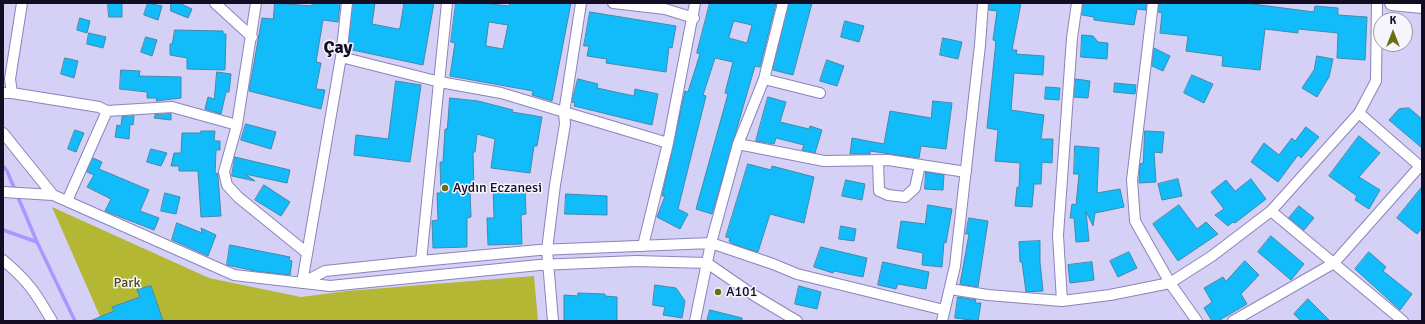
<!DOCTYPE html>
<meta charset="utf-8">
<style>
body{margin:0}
#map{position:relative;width:1425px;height:324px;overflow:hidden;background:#d5d0f6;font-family:Signika,sans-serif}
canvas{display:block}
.frame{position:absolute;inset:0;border:4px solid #120d23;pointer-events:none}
.north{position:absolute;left:1373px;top:12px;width:40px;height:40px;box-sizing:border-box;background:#f6f5fc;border:1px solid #9b98a5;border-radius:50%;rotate:0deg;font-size:11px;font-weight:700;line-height:16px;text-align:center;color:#120d23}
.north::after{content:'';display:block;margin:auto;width:14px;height:18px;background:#6b6d10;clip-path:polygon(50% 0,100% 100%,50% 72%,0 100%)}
</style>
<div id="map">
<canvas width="1425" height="324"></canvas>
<div class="frame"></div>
<div class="north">K</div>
</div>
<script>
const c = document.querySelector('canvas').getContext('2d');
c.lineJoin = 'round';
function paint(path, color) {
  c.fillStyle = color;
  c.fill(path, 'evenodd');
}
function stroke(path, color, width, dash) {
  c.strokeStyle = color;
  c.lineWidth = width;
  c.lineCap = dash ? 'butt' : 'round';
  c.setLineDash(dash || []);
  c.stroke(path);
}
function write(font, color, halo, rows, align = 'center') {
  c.font = font + ' Signika,sans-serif';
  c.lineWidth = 3;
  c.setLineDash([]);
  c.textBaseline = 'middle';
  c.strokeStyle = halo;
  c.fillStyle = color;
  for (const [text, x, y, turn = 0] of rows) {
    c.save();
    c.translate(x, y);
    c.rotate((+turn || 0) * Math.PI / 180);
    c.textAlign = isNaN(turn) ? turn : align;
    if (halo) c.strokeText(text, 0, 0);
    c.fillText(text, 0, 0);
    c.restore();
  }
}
paint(new Path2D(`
 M52,207L209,278L301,297L347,291L534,276L538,321H102Z`), '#b3b733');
stroke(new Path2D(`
 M3,166L7,171L37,242L75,321
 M3,230L37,242`), '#ab96ff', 3.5);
const building = new Path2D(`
 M108,3H122V17H109Z
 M148,3L162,6L158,20L144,15Z
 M171,3H179L192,9L188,18L171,11Z
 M275,3L312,6V3H340L338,22L323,20L316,62L321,63L316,89L325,90L321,109L249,91L262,18L273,19Z
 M353,3H375L372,24L398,29L400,28L404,3H434L423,65L348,49Z
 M456,3H482L509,6L510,3H571L552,101L532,95L533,91L450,76L455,43L451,42ZM489,22L508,25L503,49L486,46Z
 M710,3H776L760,67L755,66L712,214L696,209L728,94L725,93L733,62L715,58L703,95L706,96L678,209L688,214L680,229L657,217L665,196H662L685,91L688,92L700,54L697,53ZM734,21L752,25L747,43L729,38Z
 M789,3H812L793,75L773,70Z
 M989,3H1021L1012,50H1017L1016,54L1044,56L1043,75L1014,73L1011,110L1044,115L1041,139H1053L1052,163L1042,162L1041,184H1034L1032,207L1015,206L1017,187L1019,188L1020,163L995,161L998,130L987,128L996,41L993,40L997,11L989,10Z
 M1083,3H1146V10L1137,9L1134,25L1094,20V17L1082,15Z
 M1159,3H1245L1314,12L1315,6L1338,8V15L1367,17L1365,60L1337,58L1338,33L1298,29V33L1265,29L1260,70L1222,66L1223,56L1186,51L1188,36L1160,33L1162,13L1158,12Z
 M590,12L676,26L672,48L669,47L666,72L606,63L607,59L587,56L589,46H584Z
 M80,18L90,21L87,33L77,30Z
 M845,21L864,26L859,42L841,37Z
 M175,30L223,31V34H226L225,70L187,69V58L170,55V44H172Z
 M89,33L106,37L103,48L87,44Z
 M1082,35L1093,36L1098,42L1108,43L1107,59L1081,57Z
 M146,37L157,40L152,56L141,52Z
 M943,38L962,42L958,59L940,55Z
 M1154,48L1170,56L1163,71L1152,66Z
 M1317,56L1333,59L1329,77L1317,97L1302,88L1314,70Z
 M65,58L78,61L74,78L61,74Z
 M827,60L844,66L837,86L820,81Z
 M121,70L140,71L139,76L181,77V98L156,101L157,98H147V92L120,89Z
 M217,72L231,74L229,92H226L221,114L205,109L208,97L214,99Z
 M1192,75L1213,84L1204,103L1184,93Z
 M578,79L598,84L597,88L634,96L635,89L658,94L652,125L574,106L575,103L572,102Z
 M1076,79L1090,81L1088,98L1074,97Z
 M396,81L421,85L410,162L354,155L356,135L388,139Z
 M1115,83L1136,85L1135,94L1114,92Z
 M1046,87L1060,88L1059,100L1045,99Z
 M768,97L786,102L780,122L809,129L810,126L822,130L815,153L802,150L804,145L776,138L774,144L756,141Z
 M450,98L478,101L513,110L512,112L542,117L537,146H534L530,173L491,168L495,139L477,134L475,152H473L474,190H470L471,217L467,218V247L433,248L432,221L438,220L437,193H441L440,162H443L445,129H447Z
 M933,101L952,103L946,149L921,146L919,158L870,151V154H850L852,138L884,144L890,111L931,118Z
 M1409,108L1422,119V148L1389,120L1399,109Z
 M171,114V120L154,118L155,115Z
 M134,116L133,125L130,124L129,139L115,137L117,125L121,126L122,117Z
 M246,124L276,132L271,149L241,140Z
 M1306,127L1319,137L1301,158L1298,155L1278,182L1251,162L1264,143L1279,155L1292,138L1295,141Z
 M75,130L84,133L76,152L68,149Z
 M201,131H215L214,141H220V150H216L215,174L218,173V176L221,216L201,217L198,171H179V166H171L174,153H181L182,133H201Z
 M1145,131L1164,132L1162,153L1154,152L1156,182L1139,183L1140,164L1143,163Z
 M1359,136L1380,153L1359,177L1380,190L1369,209L1355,200L1357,196L1329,176Z
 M1075,146L1099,148L1097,193L1120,189L1124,207L1095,213L1093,226L1086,211L1089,241L1076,242L1074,218H1070L1072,204L1076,205L1079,174H1074Z
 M151,149L167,153L161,166L147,162Z
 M235,157L290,170L287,183L245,174L255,181L232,176Z
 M93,158L102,162L99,169L149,190L140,211L159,218L154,230L105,211L111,199L87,187L94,175L87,172Z
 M748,164L771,170L772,166L814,177L804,223L770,214L758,252L733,244L729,241L730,238L726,237Z
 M926,172L944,175L943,190L925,189Z
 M1178,179L1182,196L1162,200L1158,184Z
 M1251,179L1266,199L1235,223L1233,222L1228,226L1215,215L1224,209L1211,192L1226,180L1235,191Z
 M846,180L865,184L862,200L842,196Z
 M264,185L290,202L281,216L255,200Z
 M525,186L526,214L521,215L522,244L488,245L487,218H494L493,187Z
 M1422,187V228L1417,234L1397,218Z
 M165,193L180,197L176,214L161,211Z
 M566,194L607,196V215L565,214Z
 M928,205L952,209L946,243L944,242L942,267L922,265L923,253L897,248L901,221L925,224Z
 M1179,205L1197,229L1206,222L1218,234L1178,261L1153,224Z
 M1299,206L1314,218L1304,230L1289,218Z
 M969,218L988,221L978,287L960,284L969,234H966Z
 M177,223L202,233L201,228L216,235L208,256L172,240Z
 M841,226L856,229L854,241L839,239Z
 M1271,236L1304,264L1291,280L1258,252Z
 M1040,241V262L1043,291L1026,292L1022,262H1020L1019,242Z
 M230,245L290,257L289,260L292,261L290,275L255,271L227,265Z
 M821,247L867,258L863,277L834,271L833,273L814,267Z
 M1129,252L1137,268L1118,277L1110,261Z
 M1369,252L1386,267L1383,271L1412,294L1400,310L1355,269Z
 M1245,261L1259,275L1241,294L1247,304L1218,321H1212L1204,308L1212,302L1204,288L1223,277L1226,281Z
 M883,262L929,272L926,289L898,284L896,289L878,285Z
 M1092,262L1094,280L1070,283L1068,265Z
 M655,285L676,288L685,301L682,318L663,315L665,307L653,305Z
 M151,286L163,321H90L114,311L112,307L140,297L137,290Z
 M799,286L821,292L817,309L795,304Z
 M578,293L605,294V296L617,297V321H564V295L578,296Z
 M958,297L976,300L975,303H981L978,321L955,318Z
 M1308,299L1330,321H1301L1294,314Z
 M710,310L742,318V321H707Z`);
paint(building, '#12bcfa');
stroke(building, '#4389aa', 1);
const minor = new Path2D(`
 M215,3L252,37
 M256,3L237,125L224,172L227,185L238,197L307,253
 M613,3L665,9L694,18
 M1153,3L1132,180L1135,221L1170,283L1197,321
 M341,57L440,82L501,93L668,143
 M764,79L820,93
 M3,93H12L99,107L107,111L172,107L237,125
 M12,93L10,79L22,3
 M1359,113L1422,168
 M3,133L53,195L234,275L330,286L539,265L636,261L707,263L755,296L797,321
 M738,144L824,161L888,160L966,172
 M878,160L879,191L888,195L905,197L915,188L920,165
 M3,192L53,195
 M67,201L107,111
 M1271,211L1403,321
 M643,246L668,143L695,3
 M3,260C28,281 36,293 52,321
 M421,261L447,3
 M302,283L325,271L421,261L539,250L711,243L773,264L797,274L944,310
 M302,283L341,57L347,3
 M950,289L988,295L1062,301L1110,295L1170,283L1212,256L1271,211L1359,113L1376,81L1377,3
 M1062,301L1058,235L1072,38L1077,3
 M553,321L547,250L555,185L565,124L564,113L581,3
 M695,321L711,243L738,144L764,79L783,3
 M942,321L955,266L980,45L983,3
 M1233,321L1334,263L1420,166`);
const secondary = new Path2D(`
 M1392,3L1422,6`);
stroke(minor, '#8c83bd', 12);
stroke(secondary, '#8c83bd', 16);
stroke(minor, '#fff', 10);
stroke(secondary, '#fff', 14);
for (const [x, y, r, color] of [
 [445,188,4,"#6b6d10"],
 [718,292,4,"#6b6d10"]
]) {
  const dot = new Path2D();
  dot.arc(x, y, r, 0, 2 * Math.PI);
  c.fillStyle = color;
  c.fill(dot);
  stroke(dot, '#f6f5fc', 1.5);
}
write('14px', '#120d23', '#f6f5fc', [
 ["Aydın Eczanesi",453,188],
 ["A101",726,292]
], 'left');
write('14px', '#4a4c1a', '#f6f5fc', [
 ["Park",127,283]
]);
write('bold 18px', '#120d23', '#f6f5fc', [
 ["Çay",338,48]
]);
</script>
